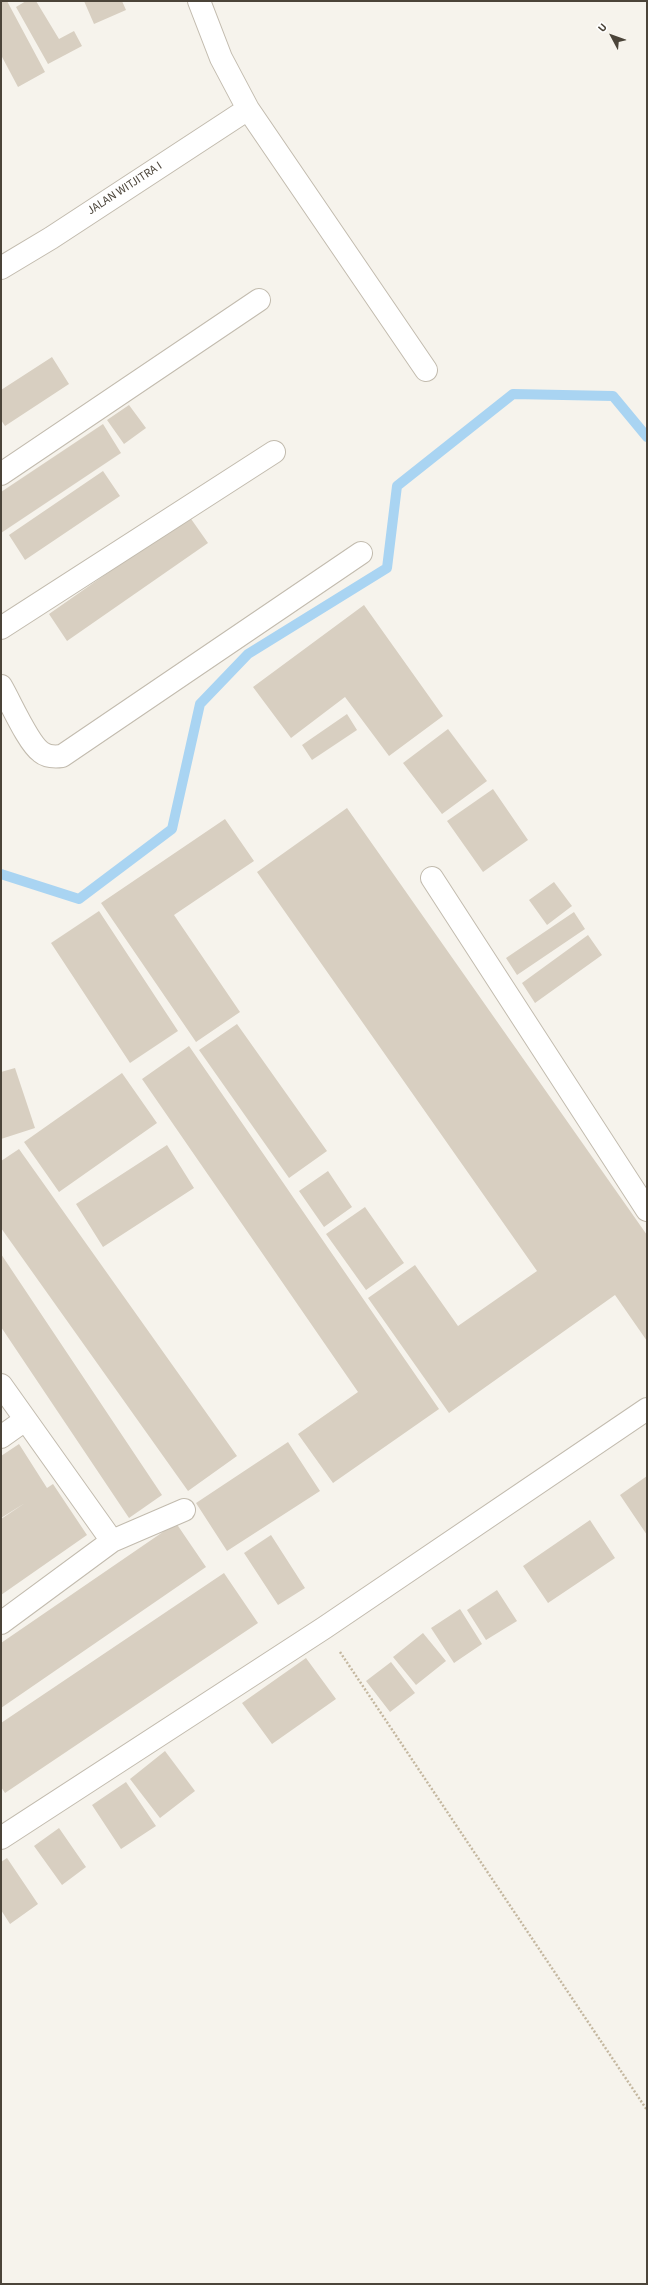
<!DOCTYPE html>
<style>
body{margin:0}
#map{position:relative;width:648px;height:2285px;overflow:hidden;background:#f6f3ec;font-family:"Source Sans 3",sans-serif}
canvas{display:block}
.frame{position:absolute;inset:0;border:2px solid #4b4439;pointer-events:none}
.north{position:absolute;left:592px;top:16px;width:40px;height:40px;-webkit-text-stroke:3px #fff;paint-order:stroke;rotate:311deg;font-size:11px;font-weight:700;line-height:16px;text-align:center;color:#4b4439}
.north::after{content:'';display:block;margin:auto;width:14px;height:18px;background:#4b4439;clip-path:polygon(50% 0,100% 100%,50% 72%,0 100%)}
</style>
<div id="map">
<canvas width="648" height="2285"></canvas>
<div class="frame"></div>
<div class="north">U</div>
</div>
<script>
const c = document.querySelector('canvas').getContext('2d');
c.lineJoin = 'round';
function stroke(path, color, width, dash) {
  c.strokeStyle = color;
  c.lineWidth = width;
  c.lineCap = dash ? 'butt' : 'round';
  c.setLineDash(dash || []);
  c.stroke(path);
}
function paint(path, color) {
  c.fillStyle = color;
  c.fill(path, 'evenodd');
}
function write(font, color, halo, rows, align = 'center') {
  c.font = font + ' "Source Sans 3",sans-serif';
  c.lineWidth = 3;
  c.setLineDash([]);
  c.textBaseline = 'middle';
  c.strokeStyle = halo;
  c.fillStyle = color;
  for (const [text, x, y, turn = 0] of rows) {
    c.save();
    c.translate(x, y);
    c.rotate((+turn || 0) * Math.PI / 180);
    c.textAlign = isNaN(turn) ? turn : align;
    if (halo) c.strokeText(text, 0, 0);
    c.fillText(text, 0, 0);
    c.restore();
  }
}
stroke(new Path2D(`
 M1,874L79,899L172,829L200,704L248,654L387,568L397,486L513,394L613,396L647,437`), '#a9d4f2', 10);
paint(new Path2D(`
 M1,1H7L45,72L18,87L1,55Z
 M26,1H36L59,39L74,31L82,46L48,64L16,7Z
 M84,1H122L126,10L94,24Z
 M52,357L69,384L5,426L1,420V390Z
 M129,405L146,428L124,444L107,420Z
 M103,424L121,453L1,533V492Z
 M103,471L120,496L25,560L9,535Z
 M189,516L208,543L67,641L49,614Z
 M364,605L443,716L389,756L345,697L291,738L253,687Z
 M347,714L357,730L312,760L302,745Z
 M448,729L487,781L442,814L403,763Z
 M493,789L528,840L483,872L447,821Z
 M347,808L647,1235V1341L615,1295L449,1413L368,1298L415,1265L458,1326L537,1271L257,872Z
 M225,819L254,861L174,915L240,1012L196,1042L101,903Z
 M554,882L572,906L547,925L529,900Z
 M99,911L178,1031L130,1063L51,943Z
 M574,912L585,929L517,975L506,958Z
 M588,935L602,955L535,1003L522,983Z
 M237,1024L327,1151L289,1178L199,1050Z
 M189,1046L439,1409L333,1483L298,1434L358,1392L142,1079Z
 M15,1068L35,1128L1,1139V1072Z
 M122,1073L157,1123L59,1192L24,1142Z
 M167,1145L194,1188L103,1247L76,1204Z
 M19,1149L237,1456L188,1491L1,1228V1161Z
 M328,1171L352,1207L324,1227L299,1191Z
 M365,1207L404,1263L366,1290L326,1234Z
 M1,1254L162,1495L129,1518L1,1327Z
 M288,1442L320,1491L227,1551L196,1503Z
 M19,1444L47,1488L53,1484L87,1535L1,1595V1519L25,1503L1,1518V1456Z
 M647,1476V1535L620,1495Z
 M590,1520L615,1558L548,1603L523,1566Z
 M176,1523L206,1567L1,1708V1643Z
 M271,1535L305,1588L278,1605L244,1553Z
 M224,1573L258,1623L5,1793L1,1787V1723Z
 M497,1590L517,1621L486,1640L467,1610Z
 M460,1609L482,1644L454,1663L431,1628Z
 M423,1633L446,1661L416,1685L393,1657Z
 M306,1658L336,1699L272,1744L242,1703Z
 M391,1662L415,1693L390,1712L366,1681Z
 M165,1751L195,1791L160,1818L130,1779Z
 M126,1782L156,1826L121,1849L92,1805Z
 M59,1828L86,1867L62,1885L34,1846Z
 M7,1858L38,1904L10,1924L1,1910V1862Z`), '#d8cfc1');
const minor = new Path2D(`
 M199,1L221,58L248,109L426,370
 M1,268L51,238L248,109
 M1,474L259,300
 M1,628L274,452
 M1,686C10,701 28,743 41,752C47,757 54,757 62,756L361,553
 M432,878L647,1210
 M1,1385L112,1541
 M1,1437L25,1420
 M1,1623L112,1541L184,1510
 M1,1838L324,1628L647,1409`);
stroke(minor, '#c2bbae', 24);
stroke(new Path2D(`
 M340,1652L647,2110`), '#c4b79f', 2.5, [2, 2]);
stroke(minor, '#fff', 22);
write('12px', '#4b4439', '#fff', [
 ["JALAN WITJITRA I",125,189,-33]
]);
</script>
